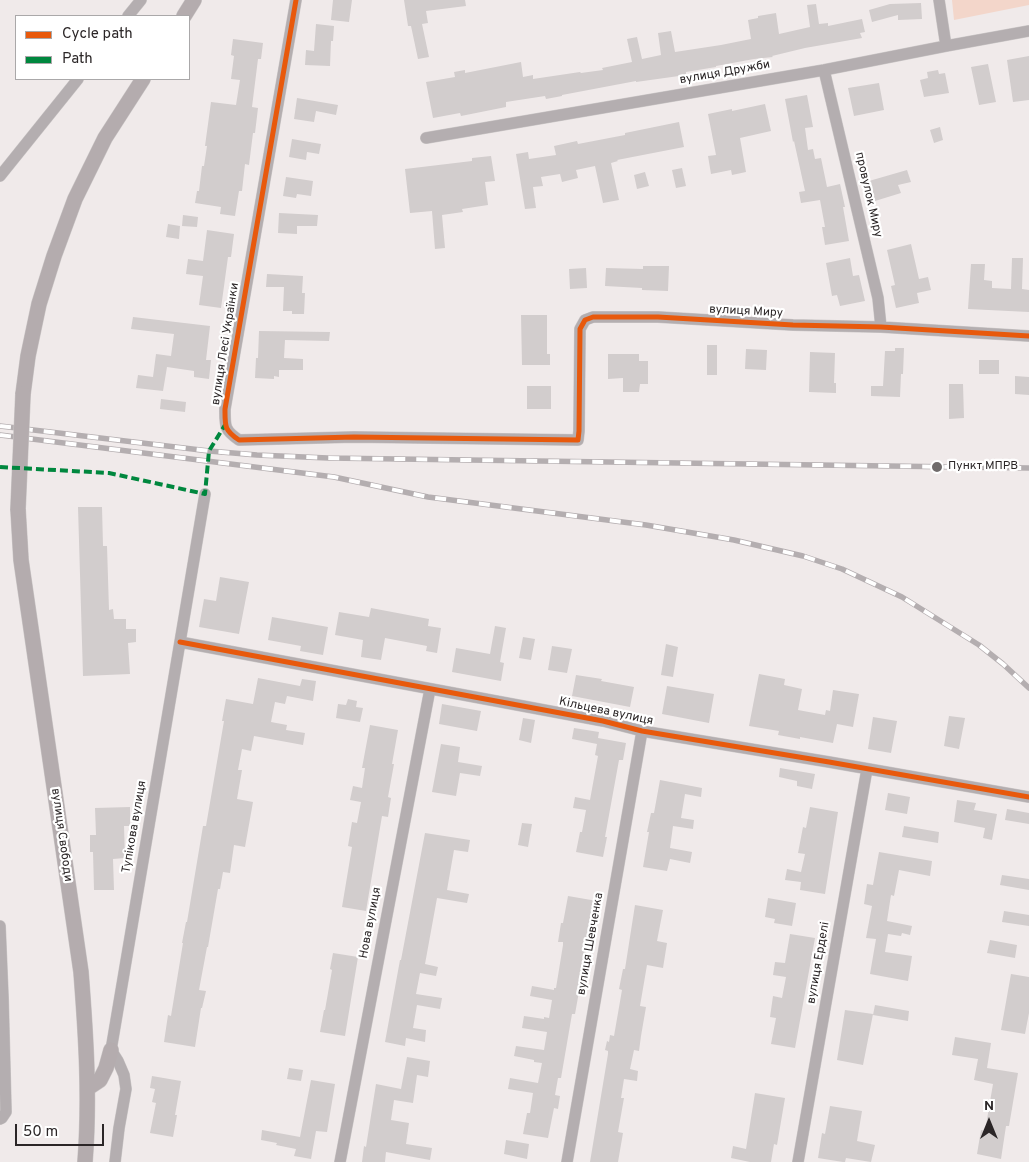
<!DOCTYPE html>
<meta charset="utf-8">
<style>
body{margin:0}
#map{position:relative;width:1029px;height:1162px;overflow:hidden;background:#f0eaea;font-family:Overpass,sans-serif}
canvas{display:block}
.legend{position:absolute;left:15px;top:15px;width:175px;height:65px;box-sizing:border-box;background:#fff;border:1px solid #aaa8a9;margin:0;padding:6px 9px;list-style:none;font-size:15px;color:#2b2627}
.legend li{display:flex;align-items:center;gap:10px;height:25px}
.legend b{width:25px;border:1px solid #aaa8a9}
.north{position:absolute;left:964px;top:1097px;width:50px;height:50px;-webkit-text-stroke:4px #fff;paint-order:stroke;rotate:0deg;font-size:14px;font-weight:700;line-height:20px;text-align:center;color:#2b2627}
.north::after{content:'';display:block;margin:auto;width:18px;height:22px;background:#2b2627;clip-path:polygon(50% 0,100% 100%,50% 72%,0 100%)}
.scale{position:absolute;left:15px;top:1124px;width:89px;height:22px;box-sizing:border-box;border:2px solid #2b2627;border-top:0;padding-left:6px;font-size:15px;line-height:18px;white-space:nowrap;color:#2b2627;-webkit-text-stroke:4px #fff;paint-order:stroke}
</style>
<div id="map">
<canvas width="1029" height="1162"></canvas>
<ul class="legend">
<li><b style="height:6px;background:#e8590c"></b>Cycle path</li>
<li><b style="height:6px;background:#00873e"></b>Path</li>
</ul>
<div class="north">N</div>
<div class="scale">50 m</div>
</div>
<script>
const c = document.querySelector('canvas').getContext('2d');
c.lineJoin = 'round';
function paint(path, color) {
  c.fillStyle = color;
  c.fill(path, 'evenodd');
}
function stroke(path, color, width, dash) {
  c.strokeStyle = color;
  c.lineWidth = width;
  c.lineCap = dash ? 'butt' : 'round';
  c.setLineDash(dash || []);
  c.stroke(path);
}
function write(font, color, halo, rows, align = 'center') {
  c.font = font + ' Overpass,sans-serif';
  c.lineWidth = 4.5;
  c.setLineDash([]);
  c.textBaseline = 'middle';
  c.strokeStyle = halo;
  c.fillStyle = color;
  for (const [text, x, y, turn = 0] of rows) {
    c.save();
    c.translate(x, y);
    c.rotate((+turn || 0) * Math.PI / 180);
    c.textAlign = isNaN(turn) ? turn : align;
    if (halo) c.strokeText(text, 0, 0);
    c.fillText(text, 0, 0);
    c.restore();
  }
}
paint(new Path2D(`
 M952,0H1029V5L954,20Z`), '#f3d6ca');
paint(new Path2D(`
 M333,0H352L349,22L331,20Z
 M404,0H465L466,6L426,11L428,23L422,24L429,57L418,59L411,26H408Z
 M921,3L922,19L898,20V15L872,22L869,10L890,4Z
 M816,4L819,24L828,23V26L862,19L865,32L860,33L862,38L805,48L772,56L773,57L754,59L716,66V67L686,72V75L636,82V81L562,95V96L546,99L545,96L506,102V107L461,116L460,113L433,118L426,82L455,77L454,72L465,70V73L521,62L523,77L533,75V79L580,72L581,73L603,70L602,68L632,62L627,39L637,37L642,59L661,55L658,33L671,31L675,52L721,45L751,39L748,20L758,18V16L776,13L779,34L810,27L807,5Z
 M316,24L334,26L333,41H331L330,66L305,65L306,50L314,51Z
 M233,39L263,43L261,59H258L252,107L258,108L255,133H253L249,165L245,164L242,191H239L235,216L220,214L221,207L195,203L197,191H199L202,166H204L207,146H205L211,102L236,105L240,80L231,79L234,56L231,55Z
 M1029,56V100L1013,102L1007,60Z
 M988,64L996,102L979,105L971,67Z
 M938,70L939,74L945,73L949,93L924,97L920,80L928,78L927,72Z
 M879,83L884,110L854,116L848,88Z
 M807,95L813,127L805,128L808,150L813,149L815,159L821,158L827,187L840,184L845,207H843L849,241L825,245L822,227H825L820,200L801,203L799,192L805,191L794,141L793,142L785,99Z
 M297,98L338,105L336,115L316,111L314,122L294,119Z
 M765,104L771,131L740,138L746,172L732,175L731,170L711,174L708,156L716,155L708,114L732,109V111Z
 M679,122L684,147L617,160L618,161L611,163L619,200L603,203L595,166L576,170L578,178L562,182L560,174L541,177L543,186L533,187L536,208L525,209L516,154L528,152L529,159L556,155L554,146L577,141L578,144L625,135V133Z
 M940,127L943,140L934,143L930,130Z
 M292,139L321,144L319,154L307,152L306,160L289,157Z
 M491,156L495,181L485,182L488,205L462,209L463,212L442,215L445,248L435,249L432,211L410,213L405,169L472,161V158Z
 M682,168L686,186L676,188L672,170Z
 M907,170L911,182L898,185L901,193L875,201L869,181Z
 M645,172L649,186L637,189L634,175Z
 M286,177L313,181L311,196L297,194L296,198L283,196Z
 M279,213L318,215L317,226H297V234L278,233Z
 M183,215L198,217L197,227L182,226Z
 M168,224L180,226L179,239L166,237Z
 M207,230L234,234L231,257H228L221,308L199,305L203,276L186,274L188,259L203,261Z
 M911,244L919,279L928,277L931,290L917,293L919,303L896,308L891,286L895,285L887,250Z
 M850,258L853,276L859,275L865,301L840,306L837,295L832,296L826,263Z
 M1012,258H1023L1022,289L1029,290V312L968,309L971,264H985L984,280L992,281V288L1011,289Z
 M643,266H669L668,291L642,290V288L605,286L606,268L643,269Z
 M586,268L587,288L570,289L569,269Z
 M267,274L303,276L302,293H305L304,314H292V311H283L284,287H266Z
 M521,315H547V354H550V365H522Z
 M133,317L210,326L206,360H211L209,379L194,377V371L167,367L163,391L136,388L138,375L153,377L156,354L171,356L174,334L131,329Z
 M259,331L330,332L329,341L285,340L284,358L303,359V370H279V377L274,376V379L255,378L256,358H258Z
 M707,345H717V375H707Z
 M895,348H904L903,374H901L900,397L871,396V386H883L885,351H895Z
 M746,349L767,350L766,370L745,369Z
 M810,352L835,353L834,383H836V393L809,392Z
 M608,354H639V361H648V384H640L639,392H623V378L608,379Z
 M979,360H999V374H979Z
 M1015,376L1029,377V395L1015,394Z
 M949,384H963L964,418L949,419Z
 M527,386H551V409H527Z
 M161,399L186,402L185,412L160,409Z
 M78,507H102L103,546H107L109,610L113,609L114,619H126V629H136V642L128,643L130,674L83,676Z
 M220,577L249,582L239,634L199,627L204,599L216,601Z
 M371,608L429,619L428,626L441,628L437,653L426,651L427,646L385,638L381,660L361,657L363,640L335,635L339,612L369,617Z
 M272,617L328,627L323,655L300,651L301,646L268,640Z
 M495,626L506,628L500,662L504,663L501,681L452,672L456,648L490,654Z
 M523,637L535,639L531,660L519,658Z
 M666,644L678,647L673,677L661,675Z
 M552,646L572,649L567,673L548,670Z
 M759,674L785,679L784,685L802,689L798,710L825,715L826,710L830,711L833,690L859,694L853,727L837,724L833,743L800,737V739L778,735L779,731L749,726Z
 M576,675L602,679L601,681L634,687L630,707L572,696Z
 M258,678L300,686L302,679L316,681L313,701L287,696L285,704L275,702L271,722L287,725L286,730L305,733L303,745L254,736L251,751L242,749L238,770H242L237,799L253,802L245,847L234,845L230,873L223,872L220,889H218L208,947H207L199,990L206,991L202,1008H201L195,1047L164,1042L168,1015L171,1016L183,943H182L186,922H187L203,826H206L224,721H222L226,699L253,704Z
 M667,686L714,694L709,723L662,714Z
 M348,699L357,701L356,707L363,708L360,722L336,718L338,704L346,705Z
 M442,704L481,711L477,731L439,724Z
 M949,716L965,718L959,749L944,746Z
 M873,717L897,721L891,753L868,749Z
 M523,718L535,720L531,743L519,740Z
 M370,725L398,730L392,764H394L388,797L391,798L388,817L382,816L366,911L342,907L352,847L348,846L352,822L357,823L361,802L350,800L353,786L362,788L365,768H362Z
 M574,728L599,732L598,738L626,743L623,760H619L605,837H607L603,857L576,852L580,832H582L586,810L573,808L575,797L590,800L598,756L595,755L597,744L572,739Z
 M441,744L460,747L458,762L482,766L480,776L460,773L456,796L432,792Z
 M780,768L815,774L812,789L797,786V781L779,777Z
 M660,780L702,788L701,797L685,794L681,818L694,820L693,829L673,826L670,848L692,852L690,863L670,859L667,871L643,867L649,832H647L651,813H654Z
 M888,793L910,797L907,814L885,810Z
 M957,800L976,803L974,810L997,814L992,840L983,838L985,828L954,822Z
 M130,807V826H124L125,858L113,859L114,890H94L93,852H90V835H96L95,808Z
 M810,807L838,812L825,894L800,890L801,882L785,880L787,869L801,872L805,854L798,853L803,827L806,828Z
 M1007,809L1029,813V824L1005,820Z
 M522,823L532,824L528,847L518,845Z
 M904,826L939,832L938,843L902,837Z
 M425,833L470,840L468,852L454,850L447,890L469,894L467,903L437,898L425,964L438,967L436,976L420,973L416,994L442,998L440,1009L417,1005L413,1028L426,1030L425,1042L406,1038L405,1046L385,1042L400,960H401Z
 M879,852L932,861L930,876L899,870L894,896L891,895L887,921L912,926L910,935L902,933L901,936L888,934L885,952L912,956L908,981L870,974L876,939L866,938L872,906L864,904L867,884L873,885Z
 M1002,875L1029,879V890L1000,885Z
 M568,896L597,901L589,947H587L575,1014H572L561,1078H558L555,1095L560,1096L558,1109L554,1108L548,1138L523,1134L527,1113H530L533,1093L508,1089L510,1078L538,1083L542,1063L534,1062V1060L514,1056L516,1046L544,1050L547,1032L522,1028L524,1016L544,1019V1017L549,1018L552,1000L530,996L532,986L554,990V988H556L563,945V942H558L561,923H563Z
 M768,898L796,903L792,926L774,923L775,919L765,917Z
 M635,905L663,910L657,941L667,943L663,968L647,965L640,1006L646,1007L641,1036L639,1051L634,1050L630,1069L638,1071L637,1081L624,1079L621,1098H624L618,1132L623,1133L618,1162H590L608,1054V1051L605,1050L607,1041L609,1042L610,1035L614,1036L622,990L619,989L623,969H625Z
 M1004,911L1029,915V926L1002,922Z
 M790,934L815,938L795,1048L771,1044L776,1018L770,1017L773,996L782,998L786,977L773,975L775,962L785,963Z
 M990,940L1017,945L1015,958L987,953Z
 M333,953L358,957L345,1036L320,1032L324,1010H325L332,970L330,969Z
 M1011,974L1029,977V1013L1025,1034L1001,1030Z
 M875,1005L909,1011L908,1021L873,1015Z
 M845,1010L873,1014L863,1065L837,1060Z
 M955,1037L991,1043L987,1068L1018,1073L1009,1126H1006L1001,1159L977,1154L981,1130L985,1131L993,1084L974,1080L978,1059L952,1055Z
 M407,1057L430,1061L428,1077L417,1075L413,1103L394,1100L391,1120L409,1123L406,1144L432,1148L430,1160L386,1152L385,1162H362L364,1146L366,1147L376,1084L401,1089Z
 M289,1068L303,1070L301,1081L287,1079Z
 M152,1076L181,1081L175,1115H177L173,1137L150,1133L156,1103L152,1102L155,1089L150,1088Z
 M311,1080L335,1084L327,1132L316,1131L311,1159L294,1156L296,1149L276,1145L277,1143L261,1140L262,1130L300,1137Z
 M755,1093L785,1098L777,1145L774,1144L771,1162H750L731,1158L733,1146L746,1149Z
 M830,1106L862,1111L857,1141L875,1145L871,1162L846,1158L845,1162H843L818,1158L822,1133L825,1134Z
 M506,1140L529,1144L527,1159L504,1154Z`), '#d2cdcd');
const street = new Path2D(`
 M296,0L225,409C225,426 224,430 239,440L354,437L578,440L579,431L580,329L585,320L593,317H658L793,325L881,327L1029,336
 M939,0L946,46
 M128,16L141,0
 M824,70L878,298L881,327
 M426,138L824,70L946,46L1029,31
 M0,176L78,79
 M180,642L603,721L642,731L829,762L1029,797
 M0,926L3,998L6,1112L2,1118L0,1119
 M115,1162L119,1128L126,1089L124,1075L118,1061L111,1050L205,494
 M340,1162L430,689
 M567,1162L642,731
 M798,1162L867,769`);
const secondary = new Path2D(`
 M184,16L194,0
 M23,394L28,356L39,304L54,256L75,199L105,138L143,79
 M18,509L21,560L81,972C86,1036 90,1098 85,1162
 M88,1088L100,1080L106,1068L111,1050`);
stroke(street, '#ccc8c8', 12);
stroke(secondary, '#ccc8c8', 16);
stroke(street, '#b4aeb0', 11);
stroke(secondary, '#b4acae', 15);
const rail = new Path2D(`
 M0,426L209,451L257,455L328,458L1029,468
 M0,435L334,477L428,497L646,525L734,540L803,556L842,569L902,597L979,645L1003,664L1029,688`);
stroke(rail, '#b4aeb0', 5.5);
stroke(rail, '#fff', 4, [11]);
const secondaryBridge = new Path2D(`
 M18,509L23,394`);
stroke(secondaryBridge, '#ccc8c8', 16, []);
stroke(secondaryBridge, '#b4acae', 15);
stroke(new Path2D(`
 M0,467L109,473L205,494L209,451L225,425`), '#00873e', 4, [8, 4]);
stroke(new Path2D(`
 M296,0L225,409C225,426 224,430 239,440L354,437L578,440L579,431L580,329L585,320L593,317H658L793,325L881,327L1029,336
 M180,642L603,721L642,731L829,762L1029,797`), '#e8590c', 5);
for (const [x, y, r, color] of [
 [937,467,6,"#706b6b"]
]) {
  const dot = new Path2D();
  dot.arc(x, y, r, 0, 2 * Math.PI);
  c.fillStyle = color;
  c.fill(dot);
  stroke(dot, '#fff', 2);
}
write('12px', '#2b2627', '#fff', [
 ["вулиця Дружби",725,73,-10],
 ["провулок Миру",868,195,77],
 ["вулиця Миру",746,312,3],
 ["вулиця Лесі Українки",226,344,-81],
 ["Кільцева вулиця",606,712,12],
 ["Тупікова вулиця",135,827,-80],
 ["вулиця Свободи",61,835,82],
 ["Нова вулиця",371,923,-79],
 ["вулиця Шевченка",591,944,-80],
 ["вулиця Ерделі",819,963,-80]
]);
write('12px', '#2b2627', '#fff', [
 ["Пункт МПРВ",948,467]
], 'left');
</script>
